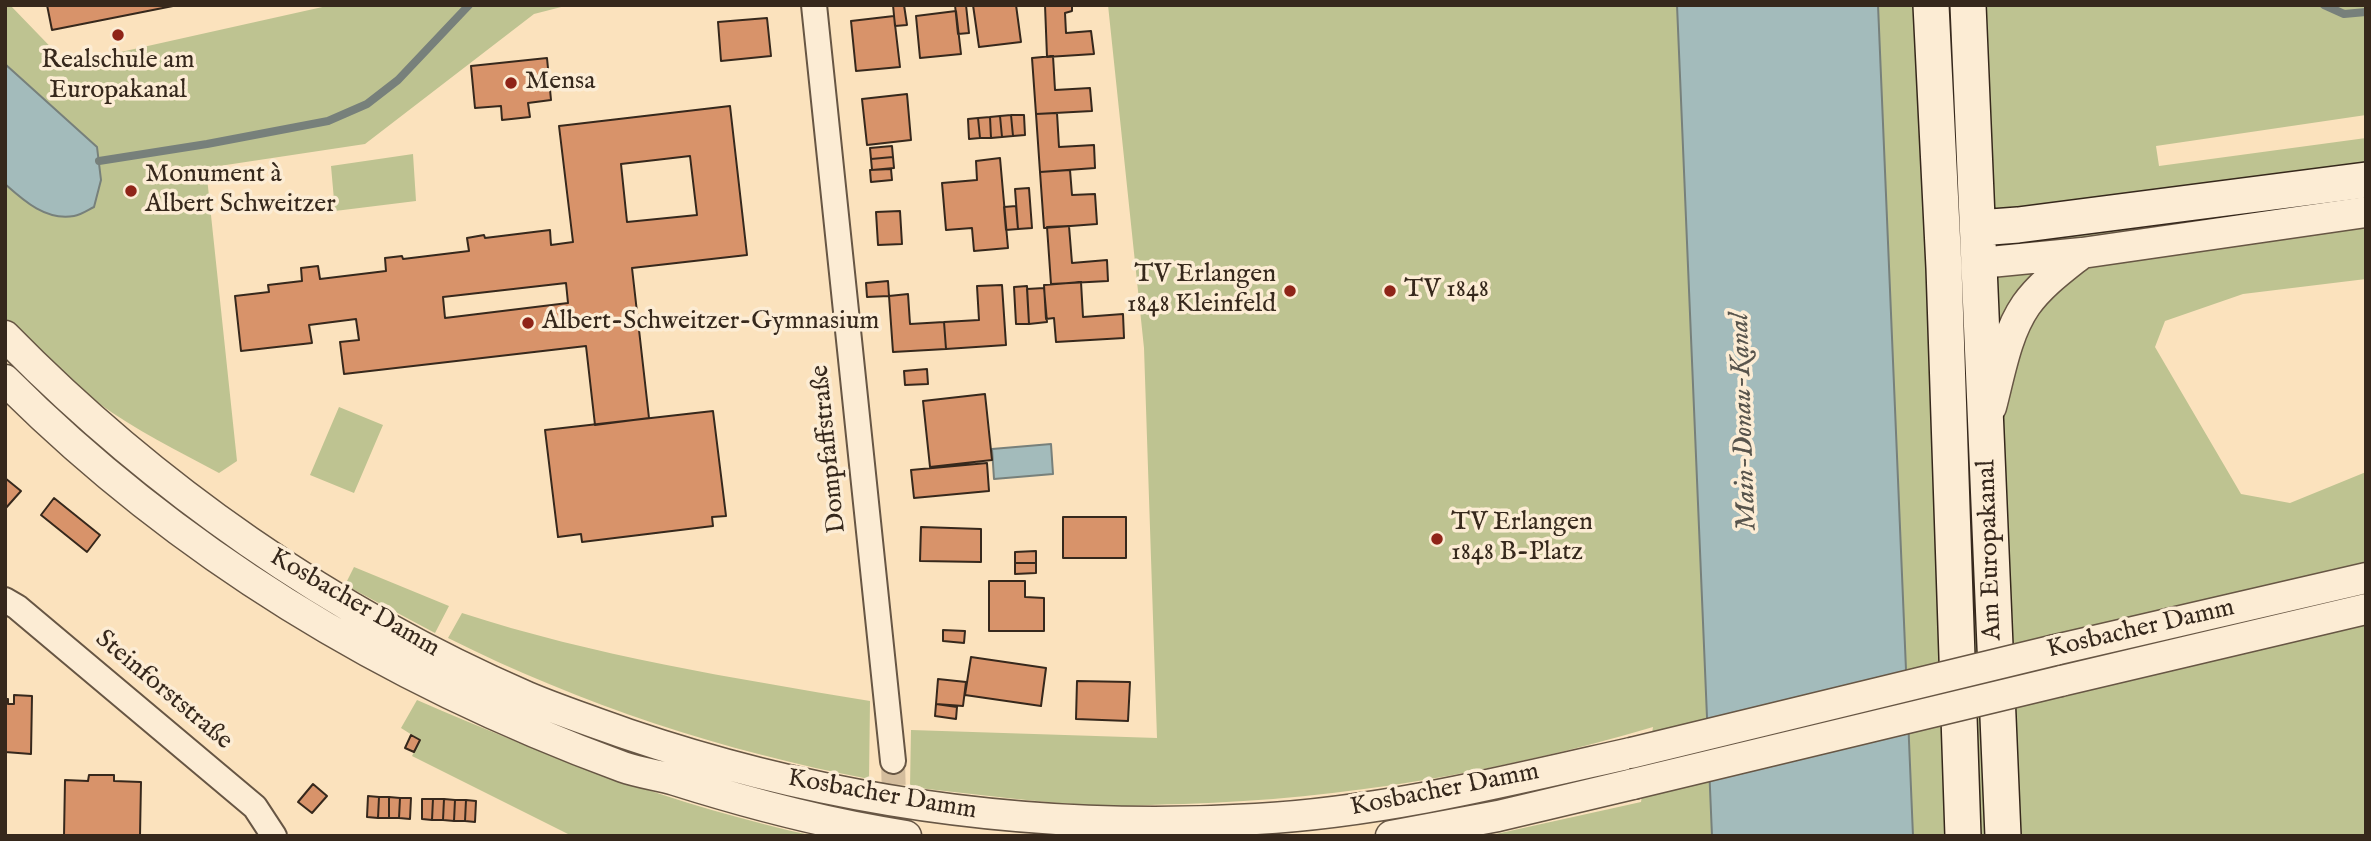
<!DOCTYPE html>
<meta charset="utf-8">
<style>
body{margin:0}
#map{position:relative;width:2371px;height:841px;overflow:hidden;background:#fbe2bd;font-family:"IM FELL English",serif}
canvas{display:block}
.frame{position:absolute;inset:0;border:7px solid #36281c;pointer-events:none}
</style>
<div id="map">
<canvas width="2371" height="841"></canvas>
<div class="frame"></div>
</div>
<script>
const c = document.querySelector('canvas').getContext('2d');
c.lineJoin = 'round';
function paint(path, color) {
  c.fillStyle = color;
  c.fill(path, 'evenodd');
}
function stroke(path, color, width, dash) {
  c.strokeStyle = color;
  c.lineWidth = width;
  c.lineCap = dash ? 'butt' : 'round';
  c.setLineDash(dash || []);
  c.stroke(path);
}
function write(font, color, halo, rows, align = 'center') {
  c.font = font + ' "IM FELL English",serif';
  c.lineWidth = 7;
  c.setLineDash([]);
  c.textBaseline = 'middle';
  c.strokeStyle = halo;
  c.fillStyle = color;
  for (const [text, x, y, turn = 0] of rows) {
    c.save();
    c.translate(x, y);
    c.rotate((+turn || 0) * Math.PI / 180);
    c.textAlign = isNaN(turn) ? turn : align;
    if (halo) c.strokeText(text, 0, 0);
    c.fillText(text, 0, 0);
    c.restore();
  }
}
paint(new Path2D(`
 M5,5H10L67,64L327,6L569,5L534,14L365,144L206,168L237,461L219,473C178,451 135,430 97,402C64,377 34,347 5,318Z
 M1108,5H1677L1712,836H1487L1641,802L1653,727C1501,772 1343,799 1184,804C1158,804 1131,807 1105,806C1040,803 974,794 910,787L911,730L1157,738L1144,348Z
 M1878,5H2366V115L2156,146L2159,166L2366,138V169L2162,195L2119,261L2366,228V279L2243,294L2165,321L2155,347L2241,494L2290,503L2366,472V836H1913Z
 M413,154L416,201L335,211L331,166Z
 M339,407L383,425L354,493L310,475Z
 M354,567L449,606L435,633L345,585Z
 M462,613C594,656 733,678 870,701L869,779C723,751 582,705 448,638Z
 M417,700C546,756 676,806 814,836H572L412,756L420,740L401,728Z`), '#bec391');
const water = new Path2D(`
 M1677,5H1878L1913,836H1712Z
 M5,64L97,147L101,180L94,207C88,210 81,215 74,216C46,221 24,201 5,184Z
 M1051,444L1053,474L994,479L992,449Z`);
paint(water, '#a3bbbb');
stroke(water, '#77807b', 2);
stroke(new Path2D(`
 M2324,5L2344,14L2366,12
 M99,161L207,144L328,121L367,104L398,80L469,5`), '#77807b', 8);
const building = new Path2D(`
 M47,5H178L52,30Z
 M893,5H904L907,25L895,26Z
 M955,5H966L969,33L958,34Z
 M973,5H1016L1021,42L979,47Z
 M1045,5H1072V11L1065,13L1066,33L1091,31L1094,54L1047,57Z
 M956,11L961,54L920,58L916,16Z
 M894,16L900,67L856,71L851,21Z
 M767,18L771,56L721,61L718,22Z
 M1053,56L1055,90L1090,88L1092,111L1036,114L1032,58Z
 M547,58L551,100L528,103L530,117L502,120L501,106L475,108L471,66Z
 M907,94L911,140L867,145L862,99Z
 M730,106L747,255L632,268L649,418L595,425L586,346L344,374L340,342L359,340L356,319L309,325L312,343L241,351L235,296L269,292L268,285L302,281L301,268L318,266L320,279L386,271L385,258L402,256L403,259L469,251L467,238L484,235L485,238L550,230L551,245L573,242L559,126ZM690,156L697,215L627,222L621,164ZM566,283L568,303L445,318L443,297Z
 M1057,113L1059,147L1094,145L1095,168L1040,172L1036,114Z
 M1011,115H1024L1025,135L1013,136Z
 M1011,115L1013,136L1002,137L1000,116Z
 M1000,116L1002,137L991,138L990,117Z
 M990,117L991,138H980L978,118Z
 M978,118L980,138L969,139L968,119Z
 M892,146L893,157L871,159L870,148Z
 M893,157L894,168L872,170L871,159Z
 M1000,158L1008,248L974,251L972,228L946,230L942,183L977,180L976,161Z
 M891,169L892,180L871,182L870,170Z
 M1070,170L1072,195L1095,194L1097,224L1044,228L1040,172Z
 M1029,188L1032,228L1018,229L1015,189Z
 M1016,206L1018,229L1006,230L1004,207Z
 M900,211L902,244L878,245L876,212Z
 M1069,226L1072,263L1107,260L1108,281L1051,284L1047,227Z
 M888,281L889,296L867,297L866,283Z
 M1081,282L1083,317L1123,314L1124,338L1056,342L1054,318L1046,319L1044,285Z
 M1002,285L1006,345L946,349L944,322L979,320L977,286Z
 M1027,286L1029,324H1016L1014,287Z
 M1044,288L1047,322L1029,324L1027,289Z
 M908,294L910,324L944,322L946,349L893,352L889,296Z
 M927,369L928,384L905,385L904,371Z
 M985,394L992,460L930,467L923,401Z
 M713,411L726,516L712,517L713,526L582,542L581,534L558,537L545,430Z
 M987,463L989,491L914,498L911,470Z
 M5,478L21,491L5,509Z
 M54,498L100,535L87,552L41,515Z
 M1063,517H1126V558H1063Z
 M921,527L981,529V562L920,561Z
 M1036,551V563H1015V552Z
 M1015,563H1036V573L1015,574Z
 M989,581H1025V597L1044,598V631H989Z
 M943,630L965,631L964,643L943,641Z
 M971,657L1046,668L1041,706L965,695Z
 M938,679L966,682L963,706L936,704Z
 M1077,681L1130,682L1128,721L1076,719Z
 M14,695L32,696L31,754L5,752V699H8V704H14Z
 M936,704L957,707L956,719L935,716Z
 M411,735L420,740L414,752L405,748Z
 M89,775H114V781L141,782L140,836H64L65,780L88,781Z
 M313,784L327,796L312,813L298,802Z
 M368,796L379,797L378,818L367,817Z
 M379,797H389V818H378Z
 M389,797L400,798L399,818H389Z
 M400,798H411L410,819L399,818Z
 M422,799H433L432,820L422,819Z
 M433,799H444L443,820H432Z
 M444,799L455,800L454,821L443,820Z
 M455,800H466L465,821H454Z
 M466,800L476,801L475,822L465,821Z`);
paint(building, '#d8936a');
stroke(building, '#36281c', 2);
stroke(new Path2D(`
 M893,761L895,836`), '#d4bd9d', 24, [24, 12]);
const minor = new Path2D(`
 M814,5L893,761
 M5,600L17,607L255,807L274,836`);
const tertiary = new Path2D(`
 M1980,263L2082,253L2366,212
 M5,336C153,487 333,613 527,697C560,711 594,722 627,734C830,803 1042,832 1256,819C1383,812 1507,781 1631,753
 M5,380C180,555 392,682 623,767C640,773 658,775 675,780C751,804 827,824 906,836
 M1991,407C2000,373 2006,334 2026,305C2041,284 2062,269 2082,253
 M2055,650L2366,578
 M2061,681L2366,609
 M1391,836L1498,816L1633,784`);
const secondary = new Path2D(`
 M1931,5L1944,268L1963,836
 M1968,5L2003,836
 M1978,228L2018,225L2366,180`);
stroke(minor, '#675644', 28);
stroke(tertiary, '#675644', 33);
stroke(secondary, '#36281c', 38);
stroke(minor, '#fcecd4', 24);
stroke(tertiary, '#fcecd4', 30);
stroke(secondary, '#fcecd4', 35);
const tertiaryBridge = new Path2D(`
 M1631,753L2055,650
 M1633,784L2061,681`);
stroke(tertiaryBridge, '#675644', 33, []);
stroke(tertiaryBridge, '#fcecd4', 30);
for (const [x, y, r, color] of [
 [118,35,7,"#8f2418"],
 [511,83,7,"#8f2418"],
 [131,191,7,"#8f2418"],
 [1290,291,7,"#8f2418"],
 [1390,291,7,"#8f2418"],
 [528,323,7,"#8f2418"],
 [1437,539,7,"#8f2418"]
]) {
  const dot = new Path2D();
  dot.arc(x, y, r, 0, 2 * Math.PI);
  c.fillStyle = color;
  c.fill(dot);
  stroke(dot, '#fcecd4', 2.5);
}
write('26px', '#36281c', '#fcecd4', [
 ["Realschule am",118,62,"center"],
 ["Europakanal",118,92,"center"],
 ["Mensa",525,83],
 ["Monument à",145,176],
 ["Albert Schweitzer",145,206],
 ["TV Erlangen",1276,276,"right"],
 ["1848 Kleinfeld",1276,306,"right"],
 ["TV 1848",1404,291],
 ["Albert-Schweitzer-Gymnasium",542,323],
 ["TV Erlangen",1451,524],
 ["1848 B-Platz",1451,554]
], 'left');
write('26px', '#36281c', '#fcecd4', [
 ["Dompfaffstraße",830,449,-96],
 ["Am Europakanal",1991,550,-92],
 ["Kosbacher Damm",354,604,30],
 ["Kosbacher Damm",2141,630,-13],
 ["Steinforststraße",163,691,40],
 ["Kosbacher Damm",1445,791,-11],
 ["Kosbacher Damm",882,796,10]
]);
write('italic 28px', '#57544c', '#fcecd4', [
 ["Main-Donau-Kanal",1745,422,-92]
]);
</script>
